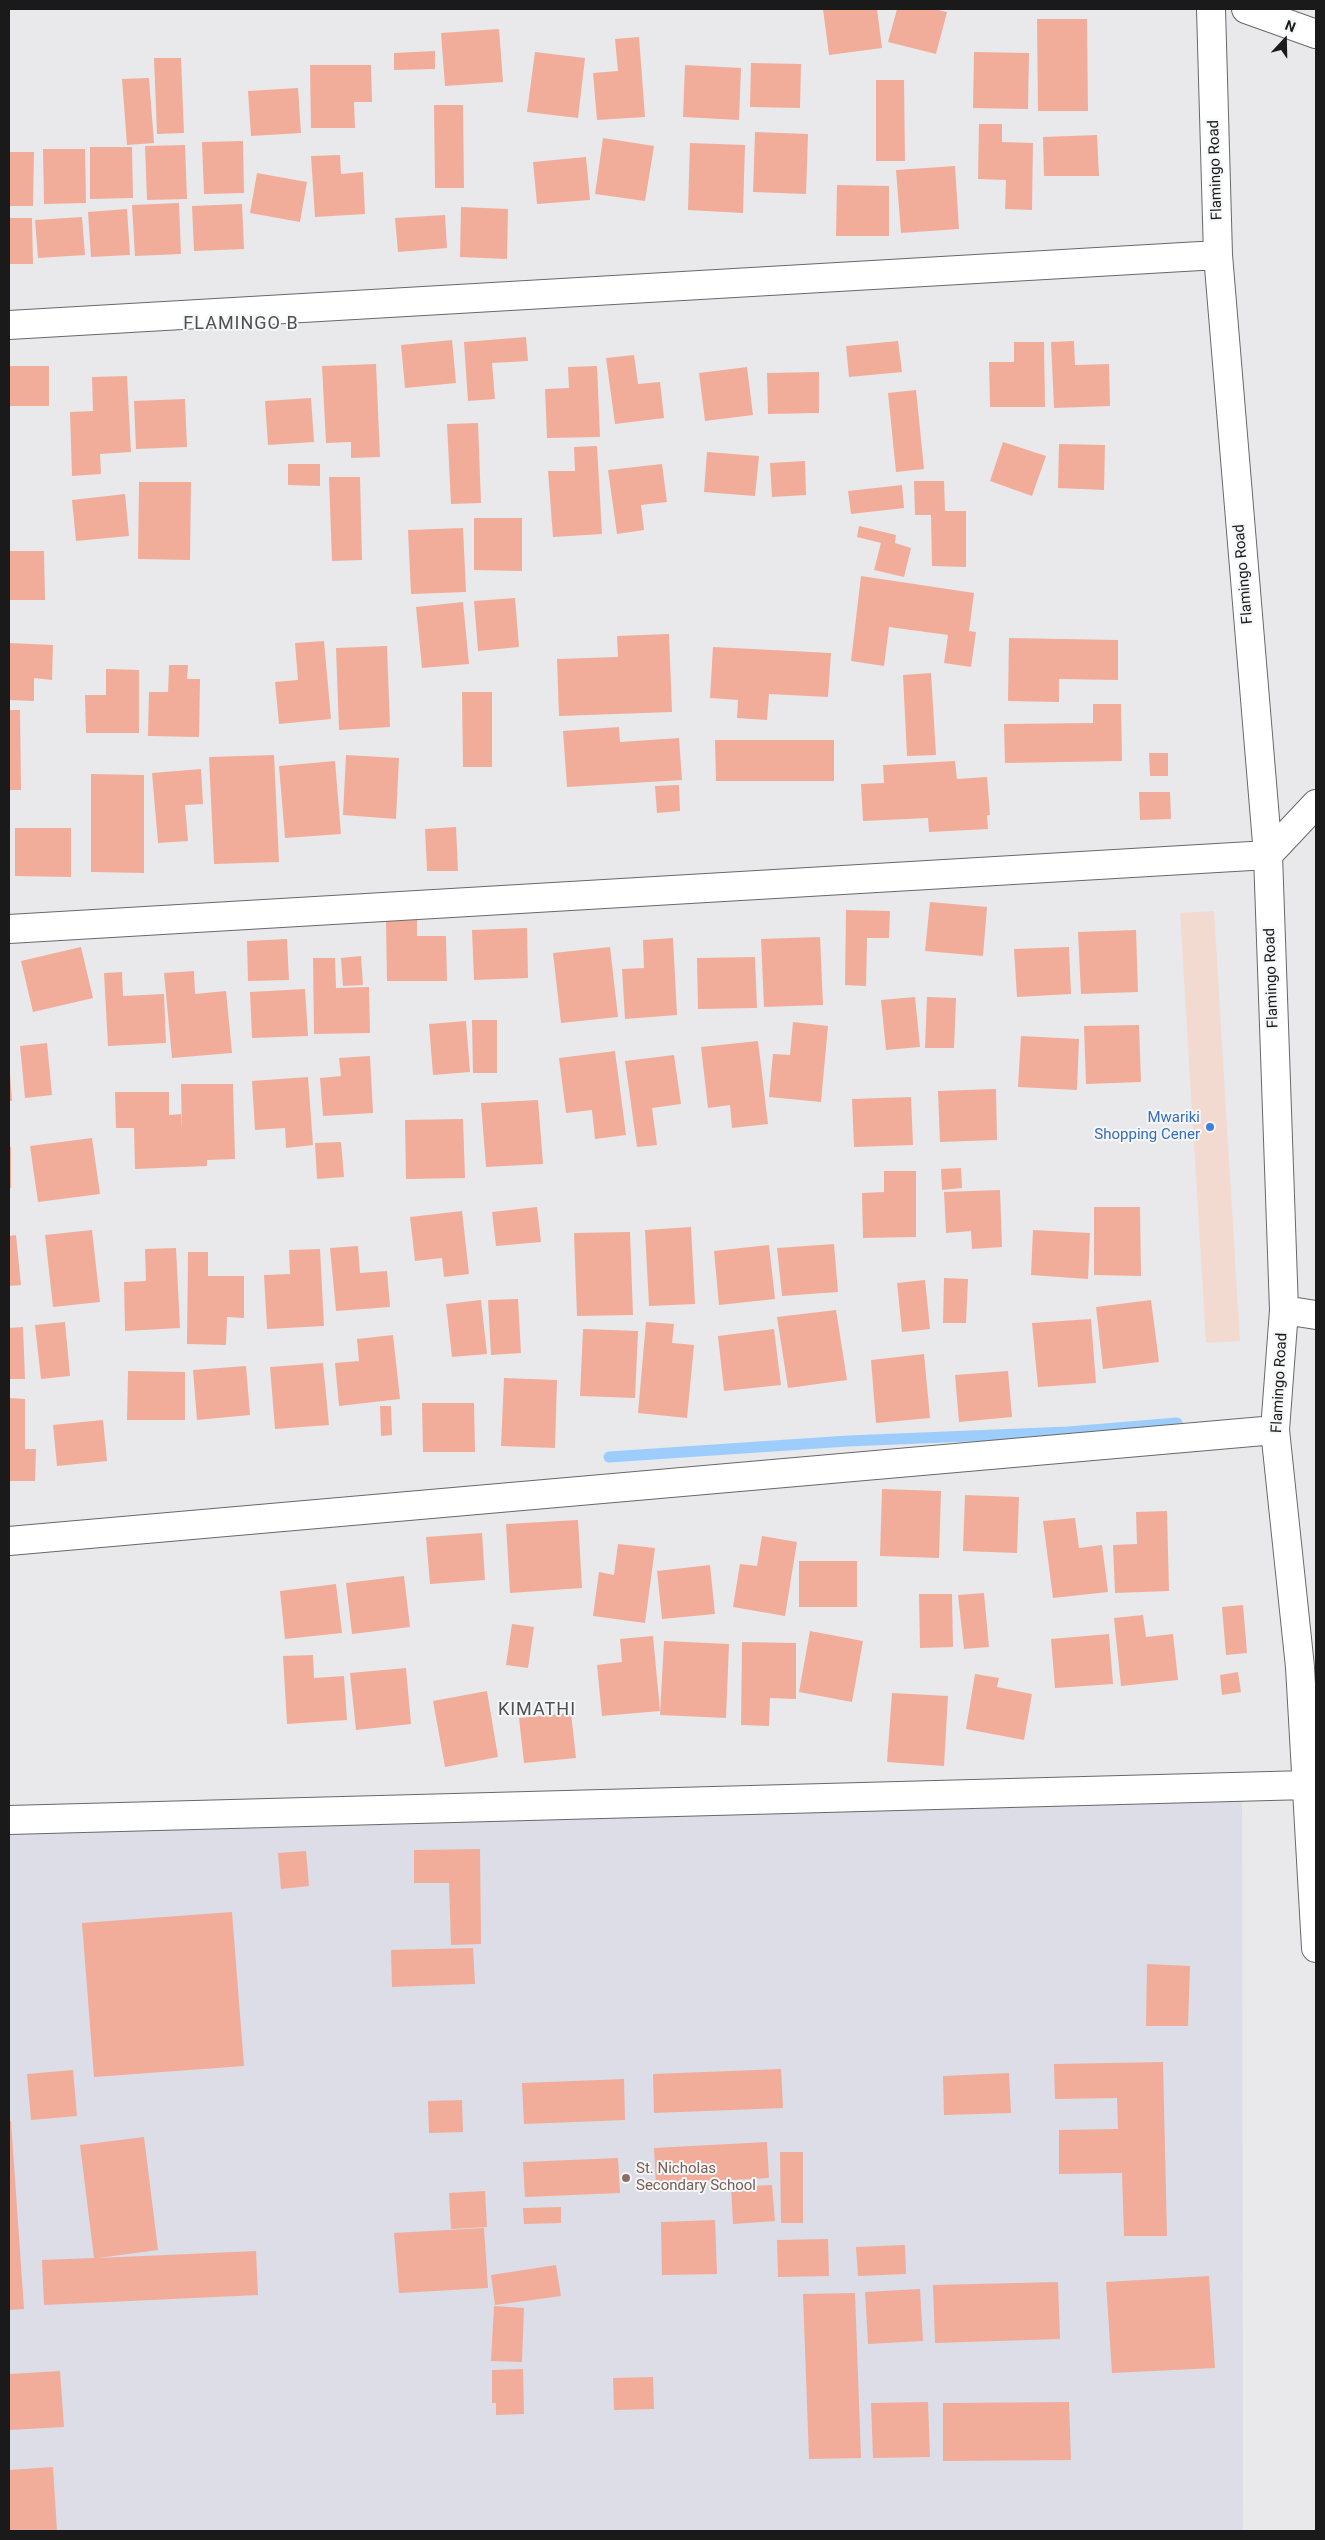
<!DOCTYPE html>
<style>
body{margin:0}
#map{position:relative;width:1325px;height:2540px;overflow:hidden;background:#e9e9eb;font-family:Roboto,sans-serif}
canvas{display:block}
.frame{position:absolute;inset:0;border:10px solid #1a1a1b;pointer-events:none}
.north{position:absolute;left:1260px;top:15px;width:50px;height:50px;-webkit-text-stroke:4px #f6f7f8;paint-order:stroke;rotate:21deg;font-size:14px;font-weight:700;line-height:20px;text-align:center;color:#1a1a1b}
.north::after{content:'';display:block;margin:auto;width:18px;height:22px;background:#1a1a1b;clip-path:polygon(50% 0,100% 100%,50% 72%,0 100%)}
</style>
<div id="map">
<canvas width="1325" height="2540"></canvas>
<div class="frame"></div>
<div class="north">N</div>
</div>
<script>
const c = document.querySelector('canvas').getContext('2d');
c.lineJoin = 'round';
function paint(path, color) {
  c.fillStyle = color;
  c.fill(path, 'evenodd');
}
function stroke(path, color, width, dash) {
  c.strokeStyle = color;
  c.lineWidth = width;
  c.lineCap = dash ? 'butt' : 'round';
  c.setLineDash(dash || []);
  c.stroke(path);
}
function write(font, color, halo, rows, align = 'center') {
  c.font = font + ' Roboto,sans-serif';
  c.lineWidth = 4;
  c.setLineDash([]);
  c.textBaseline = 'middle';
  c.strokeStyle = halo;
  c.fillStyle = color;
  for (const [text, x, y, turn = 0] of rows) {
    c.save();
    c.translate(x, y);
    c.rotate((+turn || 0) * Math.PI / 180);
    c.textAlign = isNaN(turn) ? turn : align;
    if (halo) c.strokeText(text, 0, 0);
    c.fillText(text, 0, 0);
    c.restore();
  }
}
paint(new Path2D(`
 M1214,911L1240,1341L1206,1343L1180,913Z`), '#f2dad1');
paint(new Path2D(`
 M1242,1795L1243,2531H9V1825Z`), '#dcdde6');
stroke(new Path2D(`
 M609,1457L848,1441L1068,1432L1177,1423`), '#9dcdfd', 11);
paint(new Path2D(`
 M823,9H877L882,48L829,55Z
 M897,9H933L947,12L936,54L888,42Z
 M1037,19H1087L1088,111H1038Z
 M499,29L503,82L445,86L441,33Z
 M639,37L645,117L597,120L593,73L618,71L615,39Z
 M435,51V69L394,70V53Z
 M535,52L585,58L578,118L527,112Z
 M974,52L1029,53L1028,109L973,108Z
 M154,58H181L184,133L157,134Z
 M751,63L801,64L800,108L750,107Z
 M310,65H371L372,102H354L355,128H311Z
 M685,65L741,68L739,120L683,117Z
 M149,78L154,143L127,145L122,79Z
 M876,80H904L905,161H876Z
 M298,88L301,133L251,136L248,91Z
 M434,105H463L464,188H435Z
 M979,124H1002V142L1033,143L1032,210L1005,209L1006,180L978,179Z
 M755,132L808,134L806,194L753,192Z
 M1097,135L1099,176H1044L1043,137Z
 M603,138L654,146L645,201L595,194Z
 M243,141L244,193L204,194L202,142Z
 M690,143L745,145L743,213L688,210Z
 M185,145L187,199L147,200L145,146Z
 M90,147H132L133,198L90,199Z
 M43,149H85L86,203L44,204Z
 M9,152H34L33,206H9Z
 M340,155L341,174L363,172L365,214L315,217L311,156Z
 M586,157L590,200L537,204L533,162Z
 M955,166L959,229L901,233L896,170Z
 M257,173L307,182L300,222L250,213Z
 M837,185L889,186V236H836Z
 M179,203L181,254L135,256L132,205Z
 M242,204L244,249L194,251L192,206Z
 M461,207L508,209L507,259L460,257Z
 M127,209L130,255L91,257L88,212Z
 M445,215L447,248L398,252L395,218Z
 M82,217L85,255L38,258L35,220Z
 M9,218H32L33,264H9Z
 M526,337L528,361L492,363L495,399L468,401L464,342Z
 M452,340L456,383L405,388L401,345Z
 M898,341L902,372L849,377L846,346Z
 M1074,341L1075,365L1109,364L1110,406L1054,408L1051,342Z
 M1014,342H1044L1045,407H990L989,362H1014Z
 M634,355L638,384L660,382L664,418L615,424L606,358Z
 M376,364L380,457L351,458V442L326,443L322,366Z
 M9,366H49V406H9Z
 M597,366L600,437L547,438L545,389L569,388L568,367Z
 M747,367L753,415L705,421L699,373Z
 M819,372V413L768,414L767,373Z
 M127,376L131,452L100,454L101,474L72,476L70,412L93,411L92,377Z
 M916,390L924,469L896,472L888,393Z
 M311,398L314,442L268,445L265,401Z
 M185,399L187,447L136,449L134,401Z
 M478,423L481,503L451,504L447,424Z
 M1003,442L1046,456L1032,496L990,481Z
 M1059,444L1105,445L1104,490L1058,488Z
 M597,446L602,534L553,537L548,471H575L574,447Z
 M707,452L759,456L755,496L704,492Z
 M805,461L806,495L772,497L770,463Z
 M288,464H320V486L288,485Z
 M662,464L667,502L641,505L644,530L617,534L608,470Z
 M329,477H360L362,560L332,561Z
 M914,481H944L945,511H966V567L932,566L931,515H915Z
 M139,482H191L190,560L138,559Z
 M902,485L904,508L851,514L848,491Z
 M125,494L129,536L76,541L72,500Z
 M474,518H522V571L474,570Z
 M859,526L896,535L895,543L911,548L904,577L874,570L881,543L857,537Z
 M463,528L466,592L411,594L408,530Z
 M9,551H44L45,600H9Z
 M861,576L974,593L969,631L976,632L971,667L944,663L948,635L889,627L884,666L851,661Z
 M515,598L519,647L478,651L474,601Z
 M463,602L469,664L422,668L416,607Z
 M669,634L672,712L559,716L557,659L618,657L617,636Z
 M1009,638L1118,640V680L1059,679V702L1008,701Z
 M324,641L331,719L279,724L275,682L298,680L295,643Z
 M9,643L53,645L52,680L34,678V701L9,700Z
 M387,646L390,727L339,730L336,648Z
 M713,647L831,653L828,697L769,694L767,720L737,718L738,700L710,698Z
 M169,665H188L187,679H200L199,737L148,736L149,692H168Z
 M106,669L139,670V733H86L85,695H106Z
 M931,673L936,755L907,756L903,675Z
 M462,692H492V767H463Z
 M1093,704H1121L1122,761L1005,763L1004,724L1093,723Z
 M9,710H20L21,790H9Z
 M619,727L620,742L679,738L682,780L567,787L563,731Z
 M715,740H834V781H716Z
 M1149,753H1168V776H1150Z
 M274,755L279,862L214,864L209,757Z
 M346,755L399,758L396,819L343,815Z
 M335,761L341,834L285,838L279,766Z
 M955,761L957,779L987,777L990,815H987L988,829L929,832L928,818L863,821L861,784L884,783L883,765Z
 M201,769L203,804L185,805L188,841L158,843L152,773Z
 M91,774L144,775V873L91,872Z
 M679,785L680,811L657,813L655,786Z
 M1139,792H1170L1171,819L1140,820Z
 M456,827L458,871H427L425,829Z
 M15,828H71V877L15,876Z
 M930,902L987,907L983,956L925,951Z
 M846,910L890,911L889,938H867L866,986L845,985Z
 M417,920V936H446L447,981H387L386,921Z
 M527,928L528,978L474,980L472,930Z
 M1136,930L1138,992L1081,994L1078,932Z
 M820,937L823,1005L764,1007L761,939Z
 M673,938L677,1015L625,1019L622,969L644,968L643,940Z
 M287,939L289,980L248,981L247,941Z
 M81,947L93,998L33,1012L21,961Z
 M610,947L618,1017L561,1023L553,953Z
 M1069,947L1071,994L1017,997L1014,949Z
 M361,956L363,985L343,986L341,958Z
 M755,957L757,1008L698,1009L697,958Z
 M313,958H335L336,988L369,987L370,1033L314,1034Z
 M194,971L195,994L226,991L232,1053L172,1058L164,973Z
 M122,972L123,996L164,994L166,1043L108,1046L104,973Z
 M305,989L308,1036L252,1038L250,992Z
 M915,997L920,1047L886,1050L881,1000Z
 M927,997L956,998L954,1048H925Z
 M472,1020H497V1073H473Z
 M466,1021L470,1072L433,1075L429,1024Z
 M793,1022L828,1026L821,1102L769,1097L773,1054L790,1055Z
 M1139,1025L1141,1082L1086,1084L1084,1026Z
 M1021,1036L1079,1039L1077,1090L1018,1087Z
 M758,1041L768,1124L732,1128L730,1105L708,1108L701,1047Z
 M47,1043L52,1095L25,1098L20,1046Z
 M615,1051L626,1135L595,1139L592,1110L566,1113L559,1058Z
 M674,1055L681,1104L652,1108L657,1145L637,1147L625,1061Z
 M370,1056L373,1113L323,1116L320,1078L341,1076L339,1058Z
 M9,1074H10L12,1101H9Z
 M308,1077L313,1145L286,1148L285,1128L255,1130L252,1081Z
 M181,1084H233L235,1159L207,1160V1166L135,1169L134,1128H116L115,1092H169V1115L181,1114L182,1132Z
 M996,1089L997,1140L940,1142L938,1091Z
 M911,1097L913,1145L854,1147L852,1099Z
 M538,1100L543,1164L486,1167L481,1103Z
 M463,1119L465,1178L406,1179L405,1120Z
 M92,1138L100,1194L38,1202L30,1146Z
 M341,1142L344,1177L317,1179L315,1143Z
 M9,1147H11V1188H9Z
 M961,1168L962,1188L942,1190L941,1169Z
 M884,1171H916V1237L863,1238L862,1193L884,1192Z
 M1000,1190L1002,1247L972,1249L971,1231L946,1233L944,1192Z
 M537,1207L541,1242L496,1246L492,1212Z
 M1094,1207H1140L1141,1276L1094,1275Z
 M462,1211L469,1274L444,1277L442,1258L415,1261L410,1217Z
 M691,1227L695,1304L649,1306L645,1230Z
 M92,1230L100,1302L53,1307L45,1235Z
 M1033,1230L1090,1233L1088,1279L1031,1275Z
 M630,1232L633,1315L577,1316L574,1233Z
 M16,1235L21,1285L9,1286V1236Z
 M834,1244L838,1292L782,1296L777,1248Z
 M769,1245L775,1299L719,1305L714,1251Z
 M358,1246L360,1273L387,1271L390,1307L336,1311L330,1248Z
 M176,1248L180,1328L125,1331L124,1282L146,1281L145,1249Z
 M320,1249L324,1326L267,1329L264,1275L290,1274L289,1250Z
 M188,1252H208V1276H244V1318L227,1317L226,1345L187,1344Z
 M944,1278L968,1279L966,1323H943Z
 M925,1280L930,1329L902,1332L897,1283Z
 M518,1299L521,1353L491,1355L488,1300Z
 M481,1300L487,1354L452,1357L446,1304Z
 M1151,1300L1159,1362L1103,1369L1096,1307Z
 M836,1310L847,1380L788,1388L777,1317Z
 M1091,1319L1096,1383L1038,1387L1032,1323Z
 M65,1322L70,1376L41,1379L35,1325Z
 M646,1322L674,1324L672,1343L694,1345L687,1418L638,1413Z
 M23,1327L25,1379H9V1328Z
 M583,1329L638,1331L635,1398L580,1396Z
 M774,1329L781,1385L724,1391L718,1336Z
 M393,1335L400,1399L339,1406L335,1363L359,1361L357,1339Z
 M924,1354L930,1418L876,1423L871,1360Z
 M323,1363L329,1425L275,1429L270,1367Z
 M246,1366L250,1415L197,1420L193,1370Z
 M128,1371L185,1372V1420H127Z
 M1008,1371L1012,1417L959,1422L955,1375Z
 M504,1378L557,1380L555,1448L501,1446Z
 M9,1398L25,1399V1449H36L35,1481H9Z
 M422,1403H474L475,1452H423Z
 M380,1406H391L392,1435L381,1436Z
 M103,1420L107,1461L57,1466L53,1425Z
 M882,1489L941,1491L939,1558L880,1556Z
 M965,1495L1019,1497L1017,1553L963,1551Z
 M1167,1511L1169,1591L1115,1593L1113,1545L1137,1544L1136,1512Z
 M1075,1518L1079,1548L1102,1545L1108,1592L1053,1598L1043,1521Z
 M578,1520L582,1588L510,1593L506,1524Z
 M482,1533L485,1580L430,1584L426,1537Z
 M762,1536L797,1542L785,1616L733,1607L740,1564L757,1566Z
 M618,1544L655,1548L645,1623L593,1616L599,1572L614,1575Z
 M799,1561H857V1607H799Z
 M710,1565L715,1614L662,1619L657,1571Z
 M404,1576L410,1627L352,1634L346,1583Z
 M336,1584L342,1633L285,1639L280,1591Z
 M984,1593L989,1647L964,1649L958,1595Z
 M919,1594H952L953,1647L920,1648Z
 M1243,1605L1247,1653L1226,1655L1222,1607Z
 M1143,1615L1146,1637L1173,1634L1178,1680L1121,1686L1114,1618Z
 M512,1624L534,1627L528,1668L506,1665Z
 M810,1631L863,1641L852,1702L799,1692Z
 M1109,1634L1113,1684L1055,1688L1051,1639Z
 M653,1636L660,1711L602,1716L597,1665L622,1662L620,1639Z
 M664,1641L729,1644L726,1718L660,1715Z
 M742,1642L796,1643V1699L770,1698L769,1726L741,1725Z
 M313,1655L314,1678L344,1676L347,1720L287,1724L283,1656Z
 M406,1668L411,1724L356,1730L350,1673Z
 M1238,1672L1241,1692L1222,1695L1220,1675Z
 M975,1674L999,1678L997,1687L1032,1694L1024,1740L966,1729Z
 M487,1691L498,1757L445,1767L433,1701Z
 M892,1693L948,1696L944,1766L887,1762Z
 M571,1713L576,1758L524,1763L519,1718Z
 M480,1849L481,1944L451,1945L449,1883H414V1850Z
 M306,1851L309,1886L281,1889L278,1853Z
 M232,1912L244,2066L94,2077L82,1923Z
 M473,1948L475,1984L392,1987L391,1950Z
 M1147,1964L1190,1966L1188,2026H1146Z
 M1163,2062L1167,2236H1124L1122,2173L1059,2174V2130L1118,2129L1117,2098L1055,2099L1054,2064Z
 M781,2069L783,2108L654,2113L653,2074Z
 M73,2070L77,2116L31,2120L27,2074Z
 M1009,2073L1011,2113L944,2115L943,2076Z
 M624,2079L625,2120L524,2124L522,2083Z
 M462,2100L463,2132L429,2133L428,2101Z
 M9,2121H11L24,2309L9,2310Z
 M144,2137L158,2250L98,2258L256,2251L258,2295L44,2305L42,2260L94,2258L80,2145Z
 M767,2142L769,2178L656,2184L654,2148Z
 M780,2152H803V2223H781Z
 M618,2158L620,2193L525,2197L523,2162Z
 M772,2185L775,2221L733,2224L731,2187Z
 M485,2191L487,2227L451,2229L449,2193Z
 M561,2207V2223L524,2224L523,2208Z
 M715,2220L717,2274L662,2275L661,2222Z
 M484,2228L488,2288L399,2293L394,2233Z
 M828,2239L829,2276L778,2277L777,2240Z
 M905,2245L906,2274L858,2276L856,2247Z
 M556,2265L561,2296L495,2305L491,2275Z
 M1209,2276L1215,2368L1112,2373L1106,2282Z
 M1058,2282L1060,2339L935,2343L933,2285Z
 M920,2289L923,2341L868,2344L865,2292Z
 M855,2293L861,2458L809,2459L803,2294Z
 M494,2306L524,2308L522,2362L491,2361Z
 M523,2369L524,2414L496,2415V2403H492V2370Z
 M60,2371L64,2427L9,2430V2374Z
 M653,2377L654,2409L614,2410L613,2378Z
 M928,2402L930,2457L873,2458L871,2403Z
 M1069,2402L1071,2460L943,2461V2403Z
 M53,2467L57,2531H9V2470Z`), '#f1ad99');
const minor = new Path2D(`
 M1211,9L1218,255L1268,855L1284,1310L1275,1430L1300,1667L1316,1948
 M1246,9L1316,34
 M9,325L1218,255
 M9,929L1268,855L1316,804
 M1284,1310L1316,1315
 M9,1541L1275,1430
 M9,1820L1307,1785`);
stroke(minor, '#686869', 30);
stroke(minor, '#fff', 28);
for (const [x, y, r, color] of [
 [1210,1127,5,"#3f7fe0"],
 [626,2178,5,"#8d6e63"]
]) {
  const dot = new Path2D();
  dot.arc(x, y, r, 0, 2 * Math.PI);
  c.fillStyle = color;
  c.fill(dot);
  stroke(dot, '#f6f7f8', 2);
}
write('15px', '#1a1a1b', '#f6f7f8', [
 ["Flamingo Road",1216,170,-92],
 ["Flamingo Road",1244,574,-95],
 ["Flamingo Road",1272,978,-92],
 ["Flamingo Road",1280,1383,-87]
]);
write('15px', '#366cbe', '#f6f7f8', [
 ["Mwariki",1200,1118],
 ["Shopping Cener",1200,1135]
], 'right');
write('15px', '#785e54', '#f6f7f8', [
 ["St. Nicholas",636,2169],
 ["Secondary School",636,2186]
], 'left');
c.letterSpacing = '1px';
write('18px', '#505051', '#f6f7f8', [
 ["FLAMINGO B",241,324],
 ["KIMATHI",537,1710]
]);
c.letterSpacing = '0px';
</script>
